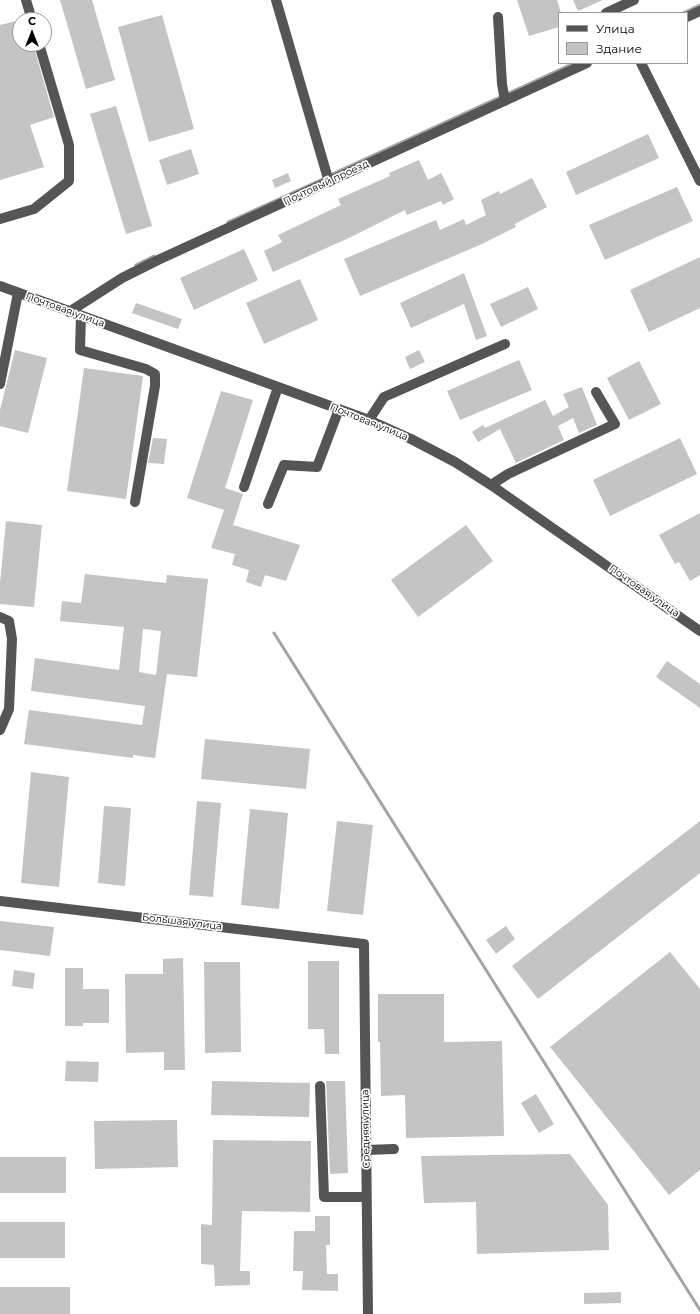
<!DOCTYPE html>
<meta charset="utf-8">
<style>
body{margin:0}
#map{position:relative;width:700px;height:1314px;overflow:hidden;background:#fff;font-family:Montserrat,sans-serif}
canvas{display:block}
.legend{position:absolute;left:558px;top:12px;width:130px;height:52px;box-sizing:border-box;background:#fff;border:1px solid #999;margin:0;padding:5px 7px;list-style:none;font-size:12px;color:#000}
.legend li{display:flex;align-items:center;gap:8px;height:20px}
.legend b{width:20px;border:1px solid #999}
.north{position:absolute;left:12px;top:12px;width:40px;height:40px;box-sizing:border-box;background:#fff;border:1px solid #999;border-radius:50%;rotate:0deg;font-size:11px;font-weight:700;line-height:16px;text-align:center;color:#000}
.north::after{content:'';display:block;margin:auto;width:14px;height:18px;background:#000;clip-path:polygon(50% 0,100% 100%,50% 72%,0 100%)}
</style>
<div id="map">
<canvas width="700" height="1314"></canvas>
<ul class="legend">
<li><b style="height:5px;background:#555"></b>Улица</li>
<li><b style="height:11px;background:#c4c4c4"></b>Здание</li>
</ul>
<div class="north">С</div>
</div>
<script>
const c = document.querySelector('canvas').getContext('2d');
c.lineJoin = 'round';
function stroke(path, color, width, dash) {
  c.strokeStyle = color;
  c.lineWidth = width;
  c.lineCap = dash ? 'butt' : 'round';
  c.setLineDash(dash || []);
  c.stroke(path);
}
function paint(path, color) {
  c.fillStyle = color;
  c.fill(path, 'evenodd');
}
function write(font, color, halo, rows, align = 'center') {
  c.font = font + ' Montserrat,sans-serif';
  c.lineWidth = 3.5;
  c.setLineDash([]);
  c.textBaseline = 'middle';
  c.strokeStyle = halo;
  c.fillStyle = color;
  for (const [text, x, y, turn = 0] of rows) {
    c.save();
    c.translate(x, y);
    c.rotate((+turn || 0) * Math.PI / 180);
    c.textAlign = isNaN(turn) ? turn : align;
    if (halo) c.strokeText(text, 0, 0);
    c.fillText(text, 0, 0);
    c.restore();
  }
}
stroke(new Path2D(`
 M683,13L700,5
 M330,175L574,63
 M228,222L325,178
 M136,265L154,256
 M274,633L700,1310`), '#a3a3a3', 3);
paint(new Path2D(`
 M60,0H92L115,80L86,89Z
 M517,0H557L561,13H559V27L529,36Z
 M573,0H603L578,11Z
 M162,15L194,129L149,142L118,27Z
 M20,20V44H33L54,117L30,125L44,167L0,180V25Z
 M116,106L152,226L126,234L90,114Z
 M648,134L659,158L576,195L566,172Z
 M191,149L199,174L167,185L159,160Z
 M419,160L428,180L441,173L454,199L443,205L441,201L407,215L405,210L351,237L273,272L264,251L282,242L278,235L341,205L338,199L390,176L389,173Z
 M288,173L291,181L275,188L272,180Z
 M532,178L547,207L515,224L516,227L482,244L360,296L344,259L436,220L440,230L464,219L466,225L486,215L481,200L499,191L500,194Z
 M677,187L693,221L605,260L589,225Z
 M244,249L258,280L194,310L180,278Z
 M700,257V308L649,332L630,290Z
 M464,273L487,336L476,340L464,304L411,328L400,303Z
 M300,279L318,320L264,344L246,303Z
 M528,287L538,309L501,327L490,304Z
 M136,303L182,319L178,329L132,313Z
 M15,350L47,358L28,433L0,426V410Z
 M419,350L425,362L410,369L405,357Z
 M519,360L532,390L460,420L447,391Z
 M639,361L661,404L629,420L607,378Z
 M84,368L143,376L126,499L67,491Z
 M582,387L597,425L579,433L573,418L558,426L564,440L516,463L500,429L478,442L472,432L483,425L485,428L545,400L553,416L569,407L563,394Z
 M221,391L253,400L225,488L243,494L233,525L300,545L286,581L265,575L261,587L246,582L249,570L232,565L235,554L211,548L224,510L187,498Z
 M153,438L167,439L164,464L148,463Z
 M680,438L697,474L610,516L593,480Z
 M700,513V575L690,581L679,562L675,564L659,535Z
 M6,521L42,525L34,607L0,604V583Z
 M466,525L493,561L418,617L391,580Z
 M85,574L166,583L167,575L208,579L197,677L167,674L155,758L133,755V758L24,744L29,710L142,725L145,706L31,691L35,658L119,670L124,627L60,621L62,601L81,603ZM143,629L161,631L156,675L139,672Z
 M667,661L700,684V708L656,677Z
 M205,739L310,749L306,789L201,779Z
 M31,772L69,777L59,887L21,883Z
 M197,801L221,803L213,897L189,895Z
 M104,806L131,808L125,886L98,883Z
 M250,809L288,813L279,909L241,905Z
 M337,821L373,825L363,915L327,911Z
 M700,821V873L538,999L512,966Z
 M0,921L54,927L50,956L0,950Z
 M506,926L515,939L496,954L486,940Z
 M670,952L700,989V1170L669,1195L550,1047Z
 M183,958L185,1070H164V1052L126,1053L125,974H163V959Z
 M308,961H339V1054H325L324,1029H308Z
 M204,962H240L241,1052L205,1053Z
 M65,968H83V989H109V1023H83V1026H65Z
 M14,970L35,973L33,989L12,986Z
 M378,994H444V1042L502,1041L504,1136L406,1138L405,1095L381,1096L380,1042H378Z
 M66,1061L99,1062L98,1082L65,1081Z
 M212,1081L310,1083L309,1117L211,1115Z
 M326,1081H345L348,1173L330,1174Z
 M536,1094L554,1124L539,1133L521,1103Z
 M177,1120L178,1167L95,1169L94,1121Z
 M213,1140L311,1141L310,1212L242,1211L240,1271H250V1285L215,1286L214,1265L201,1264V1224L212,1225Z
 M570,1154L608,1205L609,1250L477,1254L476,1202L424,1203L421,1156Z
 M0,1157H66V1193H0Z
 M315,1216H330V1245H326L327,1274H338V1291L302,1290L303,1271H293L294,1231H315Z
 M0,1222H65V1258H0Z
 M0,1287H70V1314H0Z
 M621,1292V1303L584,1304V1293Z`), '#c4c4c4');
stroke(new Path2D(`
 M26,0L32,20
 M276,0L329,182
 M606,13L634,0
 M498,17L502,84L505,101
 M687,17L700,11
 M641,63L700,181
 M0,219L34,209L69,181V145L39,44
 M0,286L369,420L411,439L455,462L491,485L700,631
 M69,312L122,278L158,260L587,63
 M81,316L80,350L146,369L155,374V386L135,502
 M0,384L18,293
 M369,420L384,397L505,344
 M491,485L508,474L615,424L596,392
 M244,487L278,387
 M268,504L284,465L317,467L339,409
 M0,617L9,621L12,639L9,709L0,730
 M0,901L364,944L368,1314
 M320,1086L324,1197H366
 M366,1150L394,1149`), '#555', 10);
write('10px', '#000', '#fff', [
 ["Почтовый проезд",326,183,-25],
 ["Почтовая улица",65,310,20],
 ["Почтовая улица",369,422,22],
 ["Почтовая улица",644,591,35],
 ["Большая улица",182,922,7],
 ["Средняя улица",366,1129,-91]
]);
</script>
